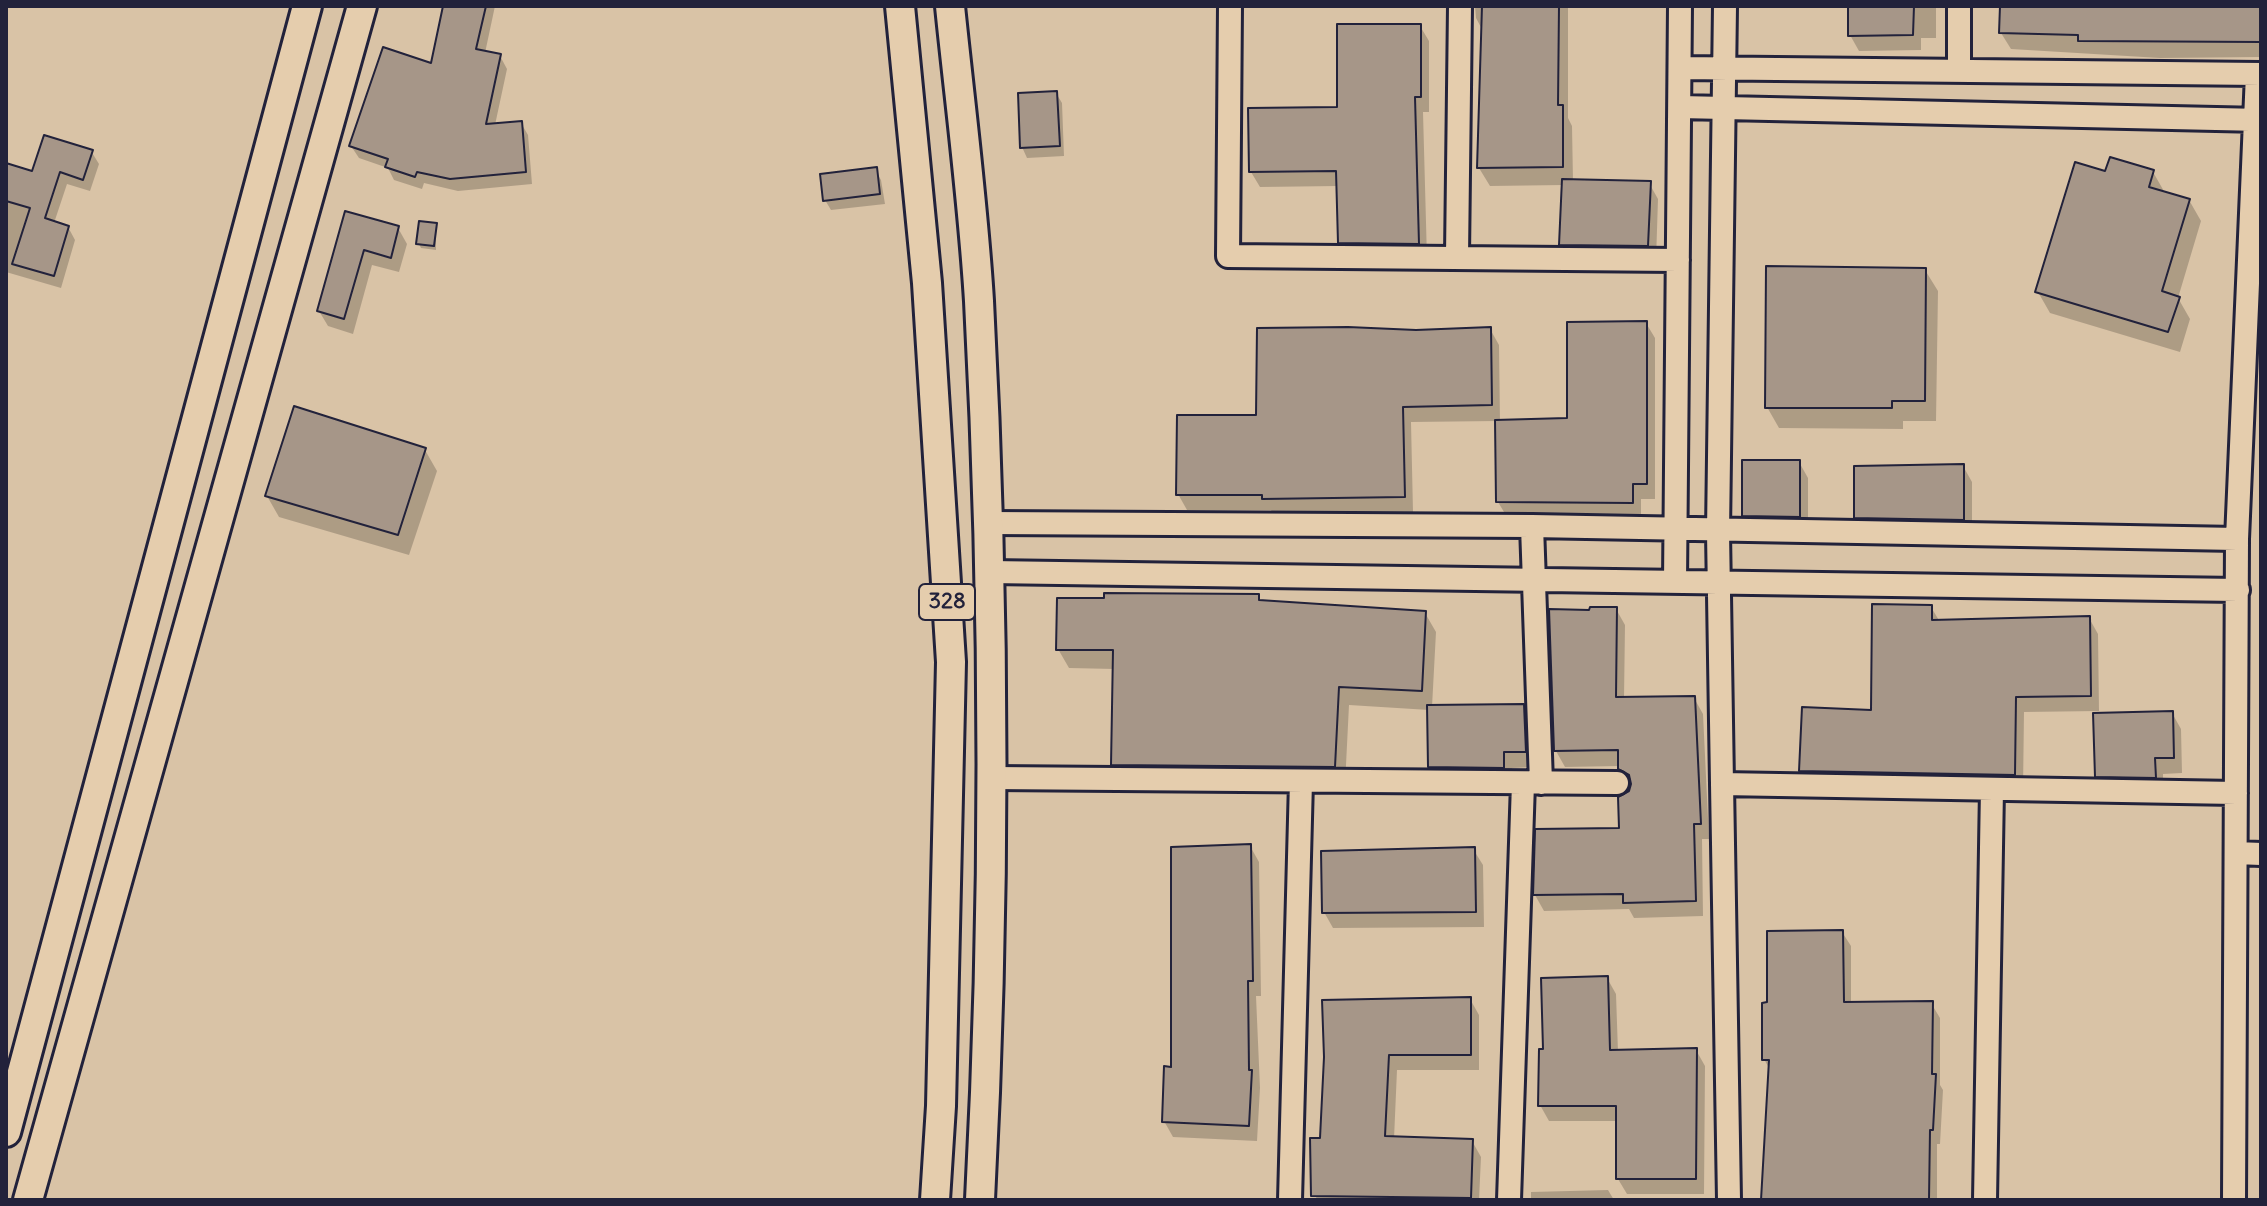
<!DOCTYPE html>
<style>
body{margin:0}
#map{position:relative;width:2267px;height:1206px;overflow:hidden;background:#d9c3a6;font-family:Delius,sans-serif}
canvas{display:block}
.frame{position:absolute;inset:0;border:8px solid #22223b;pointer-events:none}
</style>
<div id="map">
<canvas width="2267" height="1206"></canvas>
<div class="frame"></div>
</div>
<script>
const c = document.querySelector('canvas').getContext('2d');
c.lineJoin = 'round';
function paint(path, color) {
  c.fillStyle = color;
  c.fill(path, 'evenodd');
}
function stroke(path, color, width, dash) {
  c.strokeStyle = color;
  c.lineWidth = width;
  c.lineCap = dash ? 'butt' : 'round';
  c.setLineDash(dash || []);
  c.stroke(path);
}
function write(font, color, halo, rows, align = 'center') {
  c.font = font + ' Delius,sans-serif';
  c.lineWidth = 7;
  c.setLineDash([]);
  c.textBaseline = 'middle';
  c.strokeStyle = halo;
  c.fillStyle = color;
  for (const [text, x, y, turn = 0] of rows) {
    c.save();
    c.translate(x, y);
    c.rotate((+turn || 0) * Math.PI / 180);
    c.textAlign = isNaN(turn) ? turn : align;
    if (halo) c.strokeText(text, 0, 0);
    c.fillText(text, 0, 0);
    c.restore();
  }
}
paint(new Path2D(`
 M445,6H495L485,53L500,56L507,69L495,125L521,123L528,135L532,184L458,191L424,183L422,189L394,180L388,168L359,158L351,146L432,65Z
 M1475,6H1568V118L1572,126L1573,181L1649,183L1658,199L1656,261L1570,260L1561,244L1564,185L1490,186L1479,168L1483,31L1476,18Z
 M1850,6H1936V38H1921V50L1859,51L1850,35Z
 M2001,6H2261V57L2160,58L2011,49L2001,33Z
 M1420,26L1429,41V112H1423L1427,259L1349,258L1340,242L1338,186L1260,187L1251,172L1339,109Z
 M1056,93L1062,103L1064,156L1027,158L1022,147Z
 M91,151L99,164L90,191L67,184L54,223L68,227L75,240L61,288L6,272V165L34,174Z
 M875,170L881,180L885,204L831,210L825,200Z
 M2153,172L2165,193L2189,200L2201,221L2178,298L2190,319L2180,352L2050,313L2038,292L2106,174Z
 M347,214L398,228L407,244L399,272L372,265L353,334L328,326L319,311Z
 M436,225V250L421,248L419,244Z
 M1925,270L1938,291L1936,421H1903V429L1779,428L1767,407Z
 M1646,323L1655,338V499H1641V518L1507,517L1498,502L1497,421L1411,422L1413,512L1273,514L1271,510H1187L1178,494L1258,417L1259,330L1490,329L1499,345L1500,422L1569,420Z
 M425,450L437,471L409,555L279,517L267,496Z
 M1799,462L1808,478V532L1753,531L1744,515Z
 M1963,466L1972,482V535L1865,533L1856,517Z
 M1258,596L1261,602L1425,613L1436,632L1432,707L1523,706L1532,722L1534,767L1512,768V783H1439L1430,767L1429,710L1349,705L1345,785L1124,784L1113,764L1114,669L1069,668L1058,649Z
 M1931,607L1940,622L2089,618L2098,634L2099,711L2024,712L2023,790L1810,787L1801,771L1873,712Z
 M1616,609L1625,625L1624,699L1694,698L1703,714L1709,839H1702L1703,916L1634,918L1629,909L1544,911L1535,895L1621,830L1632,787L1620,766L1565,767L1556,751L1551,611Z
 M2172,713L2181,729L2182,773L2163,774V793L2106,792L2097,776Z
 M1250,846L1259,862L1261,996H1256L1260,1088L1257,1141L1173,1137L1164,1121L1173,1069Z
 M1473,849L1483,865L1484,927L1333,928L1324,912Z
 M1842,932L1851,946V1003H1931L1940,1018V1085L1943,1090L1940,1144H1937V1200H1763L1770,1070L1764,1059L1769,1004Z
 M1607,978L1616,994L1618,1052L1696,1050L1705,1066L1704,1194H1627L1618,1179V1121H1549L1540,1105L1545,1051Z
 M1470,999L1479,1015V1070H1397L1394,1139L1472,1141L1481,1157L1479,1200H1316L1326,1057Z
 M1608,1190L1614,1200H1531V1192Z`), '#0003');
const building = new Path2D(`
 M443,6H486L476,49L501,54L486,124L522,121L526,172L450,179L417,172L415,177L385,167L388,159L349,146L383,47L431,63Z
 M1482,6H1559L1558,105H1563V167L1477,168Z
 M1848,6H1914L1913,35L1848,36Z
 M2000,6H2261V42L2078,41V35L1999,33Z
 M1337,24H1421V97H1415L1419,244L1338,243L1336,171L1249,172L1248,108L1337,107Z
 M1057,91L1060,146L1020,148L1018,93Z
 M44,135L93,150L83,180L60,172L45,218L69,226L54,276L12,264L30,208L6,201V163L32,171Z
 M2110,157L2154,170L2149,187L2190,199L2162,291L2180,297L2168,332L2035,292L2075,162L2105,171Z
 M877,167L880,194L823,201L820,174Z
 M1562,179L1651,181L1648,246L1559,245Z
 M345,211L399,226L391,258L364,250L344,319L317,311Z
 M419,221L437,223L434,246L416,244Z
 M1766,266L1926,268L1925,401H1892V408H1765Z
 M1647,321V484H1633V503L1496,502L1495,420L1567,418V322Z
 M1348,327L1416,330L1491,327L1492,405L1403,407L1405,497L1262,499V495H1176L1177,415H1256L1257,328Z
 M294,406L426,448L398,535L265,496Z
 M1742,460H1800V517L1742,516Z
 M1964,464V520L1854,518V466Z
 M1104,593L1259,594V600L1426,611L1422,691L1339,687L1335,767L1111,765L1113,650H1056L1057,598H1104Z
 M1872,604L1932,605V620L2090,616L2091,696L2016,697L2015,775L1799,771L1802,707L1871,710Z
 M1590,607H1617L1616,697L1695,696L1701,824H1694L1696,901L1623,903V894L1533,895L1535,829L1619,828L1618,797L1629,791L1631,784L1629,775L1618,769V750L1554,751L1549,609L1589,610Z
 M1524,704L1526,752H1504V768L1428,767L1427,705Z
 M2173,711L2174,758H2155L2156,778L2095,777L2093,713Z
 M1251,844L1253,981H1248L1249,1070H1252L1249,1126L1162,1122L1164,1066L1171,1067V847Z
 M1475,847L1476,912L1322,913L1321,851Z
 M1843,930L1844,1002L1933,1001L1932,1074H1936L1933,1130H1930L1929,1200H1761L1769,1060H1762V1003L1767,1002V931Z
 M1608,976L1610,1050L1697,1048L1696,1179H1616V1106H1538L1539,1049H1543L1541,978Z
 M1471,997V1055H1389L1385,1136L1473,1139L1471,1198L1311,1196L1310,1138H1320L1324,1057L1322,1000Z`);
paint(building, '#a69688');
stroke(building, '#22223b', 2);
const minor = new Path2D(`
 M1230,6L1228,256L1678,260
 M1959,6V71
 M1680,68L2261,74
 M1680,107L2261,120
 M1457,256L1460,6
 M989,523L1532,526L2237,539
 M1532,526L1541,783
 M990,572L2238,590
 M1675,582L1680,6
 M992,778L1617,783
 M1722,784L1718,532L1725,6
 M2236,853L2261,854
 M1290,1200L1301,781
 M1509,1200L1523,783
 M1729,1200L1722,784L2236,793
 M1985,1200L1992,789
 M2234,1200L2237,539L2257,74`);
const major = new Path2D(`
 M900,6L927,283L951,662L941,1106L935,1200
 M950,6C960,104 973,202 979,301C995,600 996,900 980,1200
 M6,1132L307,6
 M28,1200L362,6`);
stroke(minor, '#22223b', 28);
stroke(major, '#22223b', 34);
stroke(minor, '#e5cdad', 22);
stroke(major, '#e5cdad', 28);
for (const [x, y, w] of [
 [947,602,56]
]) {
  const box = new Path2D();
  box.roundRect(x - w / 2, y - 18, w, 36, 6);
  c.fillStyle = '#e5cdad';
  c.fill(box);
  stroke(box, '#22223b', 2);
}
write('bold 22px', '#22223b', null, [
 ["328",947,602]
]);
</script>
